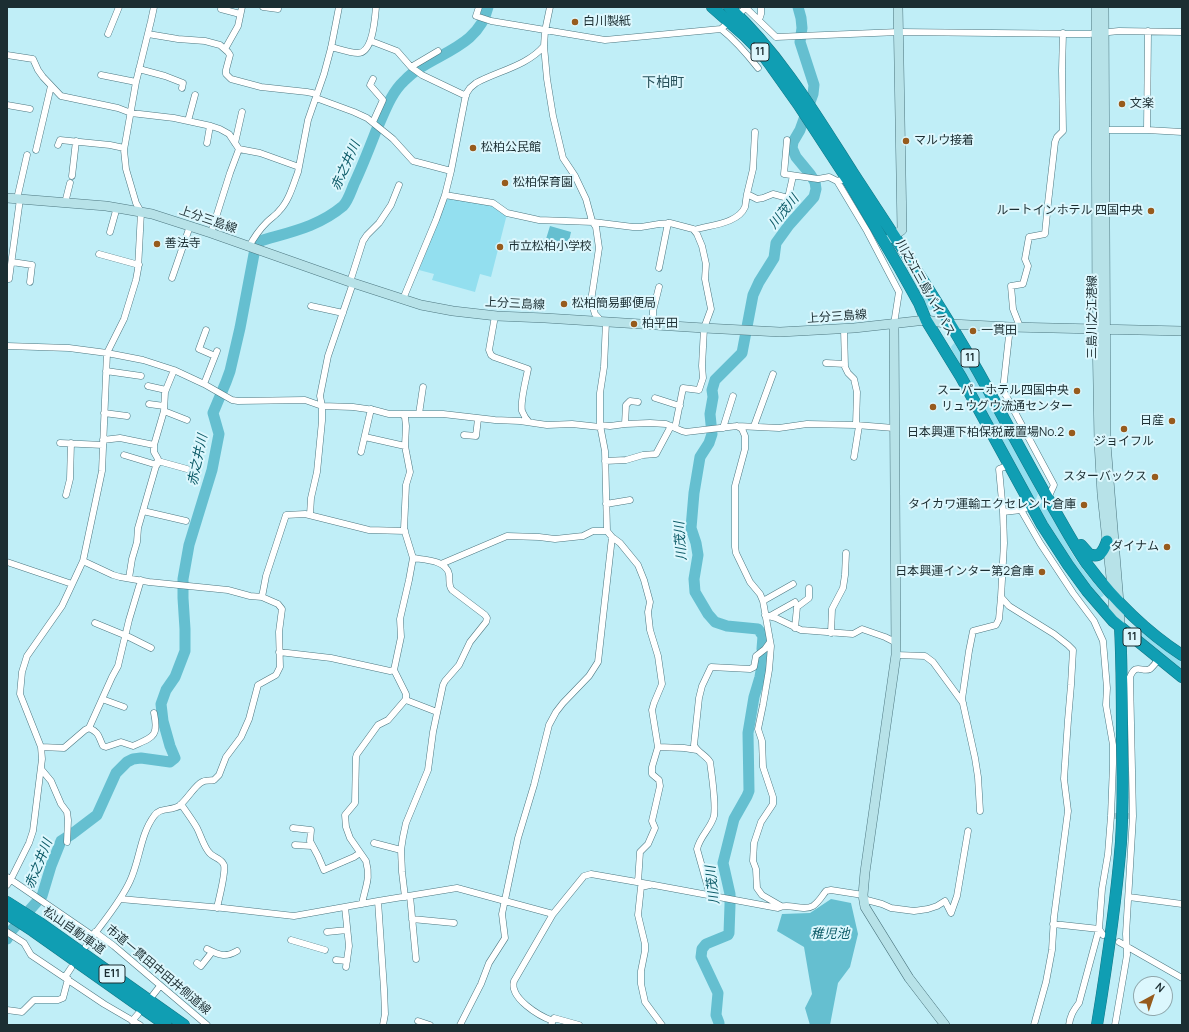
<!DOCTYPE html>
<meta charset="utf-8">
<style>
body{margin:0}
#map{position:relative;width:1189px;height:1032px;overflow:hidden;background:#c0eef7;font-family:Manrope,sans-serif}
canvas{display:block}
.frame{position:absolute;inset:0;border:8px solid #1c2e32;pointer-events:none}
.north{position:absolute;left:1133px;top:976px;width:40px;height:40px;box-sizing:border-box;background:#dcf7fd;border:1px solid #8fa7ac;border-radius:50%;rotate:40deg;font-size:11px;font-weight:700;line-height:16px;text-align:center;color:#1c2e32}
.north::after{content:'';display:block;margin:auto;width:14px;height:18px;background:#975b1d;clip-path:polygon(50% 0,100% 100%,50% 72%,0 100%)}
</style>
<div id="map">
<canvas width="1189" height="1032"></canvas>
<div class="frame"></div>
<div class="north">N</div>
</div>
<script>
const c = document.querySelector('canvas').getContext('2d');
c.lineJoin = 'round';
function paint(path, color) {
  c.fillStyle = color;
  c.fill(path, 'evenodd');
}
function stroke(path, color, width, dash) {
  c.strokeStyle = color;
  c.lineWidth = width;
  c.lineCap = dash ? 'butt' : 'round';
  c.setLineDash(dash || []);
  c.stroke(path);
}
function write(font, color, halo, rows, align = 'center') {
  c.font = font + ' Manrope,"Noto Sans JP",sans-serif';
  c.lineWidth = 4;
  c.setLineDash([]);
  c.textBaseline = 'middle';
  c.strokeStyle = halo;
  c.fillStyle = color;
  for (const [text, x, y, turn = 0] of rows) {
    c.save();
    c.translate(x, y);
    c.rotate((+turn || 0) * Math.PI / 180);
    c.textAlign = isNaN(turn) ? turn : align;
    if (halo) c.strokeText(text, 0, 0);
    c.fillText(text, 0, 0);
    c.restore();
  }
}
paint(new Path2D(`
 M447,198L491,205L507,214L491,277L480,274L475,292L432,280L434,274L419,270Z
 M894,244L934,306L932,310H928L908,270Z
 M955,342L957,343L992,405L1033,484L1038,494L1036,499L1033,501L952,350L951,347Z
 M1043,502C1054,513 1062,534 1069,548C1078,565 1092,580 1104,595L1102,597H1099L1095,594L1054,536L1038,505Z
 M1136,628H1139L1182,660V670L1139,635L1134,630Z`), '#93dfef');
paint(new Path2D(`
 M550,226L571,232L568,245L546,239Z
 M831,899L851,903L858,934L850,967L838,983L830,1025H810L805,1008L812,994L804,947L777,931L782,914L810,913Z`), '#65bfd0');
stroke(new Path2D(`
 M7,939L12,930L42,896L51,866L61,841L72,834L97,815L116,773L127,762L133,759L141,758L170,762L175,758L170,746L163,721L161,704L166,690L175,677L185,651V629L183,598V579L189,545L212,470L219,434L213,413L226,382L230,371L240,328L254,254L260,241C290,232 318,227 343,206C348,201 351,191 354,184C362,167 369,149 376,131C384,114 390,94 404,81C431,53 478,50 488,7
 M719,1025V1023L716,1015L718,993L701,957L702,949L706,944L728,935L729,933L730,905V894L723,863L734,819L747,796L749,791L748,733L754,697L760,677L764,653L762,649L763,636L758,629L727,626L715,622L708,614L695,592L694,579L698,555L696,543L691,528L694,493L700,457L709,443L712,434L710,414L713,397L712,390L715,380L742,353L753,295L759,282L774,258L776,243L789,225L814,197L816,189L815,182L810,174L796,157L792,148L793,142L800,130L813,94L814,85L800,42L802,28L801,18L798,7`), '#65bfd0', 11);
stroke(new Path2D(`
 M1114,816H1129`), '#9fc8d0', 6, [6, 3]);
const street = new Path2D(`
 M263,7L278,9
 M479,7L476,16L491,21L605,40L721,29L737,15L746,8L776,37L899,32L1089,34L1119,31L1182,32
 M550,7L545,31L544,46L547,79L553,116L563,158L575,176L586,199L592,221L596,227L599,248L591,301L595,314L602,322
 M221,9L240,14
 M759,20L761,14V7
 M721,29C735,40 747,54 758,68
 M108,34L119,7
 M148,34L178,39L205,41L220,45L228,52L230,55L226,70V74L231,79L261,87L307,92L317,94
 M371,41L397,51L411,67L422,75L466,96
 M331,47C339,49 350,53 358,53C373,53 375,18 376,7
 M225,49L238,26L242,7
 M7,55L33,59L38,70L43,77L61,96L118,108L131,113L174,118L211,126L220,129L229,134L239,149L260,153L299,167
 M411,67L438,51
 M139,69L165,76L183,83L182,88
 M101,75L136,82
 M373,79L370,85L383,100L373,122
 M316,98L354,112L367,118L393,139L413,161L451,171
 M7,105L30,109
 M188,121L195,95
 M1104,130H1147L1182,132
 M1147,130L1148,31
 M787,140L784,174L818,179L829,177L837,181
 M207,143L210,126
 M235,143L242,112
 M58,145L60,140L110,145L124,148
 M36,150L51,86
 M72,176L76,141
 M847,179L837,181L867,231L899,292L894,324
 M747,194L753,169L755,132
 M445,195L493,203L507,213L539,220L593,222L633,227H641L659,224L670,223L693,229L697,234L702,246L706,264L705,279L711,309L704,328L702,366L703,378L699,390L683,388L675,428
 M17,199L27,155
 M65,203L70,183
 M694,230C709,225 738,224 745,207C746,203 746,198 747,194L757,199L763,198L773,194L788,198L793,176
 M110,232L117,207
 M211,233L230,173L239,149
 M249,247C254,237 260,229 267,222C271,218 276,215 279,211C289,201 293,185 298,172L308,120L324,74L331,48L339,7
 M99,254L139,265
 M12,262L32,265L30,282
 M659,268L668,223
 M172,278L190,226
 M7,279H9L20,199
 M350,282L363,241L367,235L379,223L391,205L399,185
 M403,299L436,220L445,195L451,171L466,94L470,88L476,83C498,71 527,66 544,46
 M311,306L343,313
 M495,316L489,350L491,355L494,357L528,369C526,380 520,401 522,411C524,416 526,419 529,422
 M606,322L604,367L600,393V425L605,451L607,531
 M653,325V311L659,287
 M1010,327L1003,390L1054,485L1048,498
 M1020,327L1013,309L1011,286L1023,284L1028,266L1025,259L1029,237L1045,234L1048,203L1055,142L1057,137L1063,131L1062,70L1063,33
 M844,329L845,367L848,373L854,379L857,392L856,425
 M206,330L199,349L215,356
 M7,346L69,348L107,353L143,360L174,370L204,384L232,400L238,401L305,400L322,406L353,407L374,410L389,414H443L495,420L520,421L547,425L572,424L600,427
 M826,363L845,364
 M106,371L141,376
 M204,384L217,351
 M148,386L166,390
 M655,398L680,406
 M149,404L164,406
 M164,411L187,420
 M104,413L127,416
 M419,414L423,387
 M625,424L626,405L630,401L638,402
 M600,425L610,426L625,424L650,423L666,424L682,431L686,432L737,426L779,428L807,424L856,425L894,428
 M737,426L742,429L745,436V449L735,486V547L736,553L750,582L760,594L763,601L771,646L769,670L763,705L758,729L762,741L763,767L773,797V804L761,822L754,843L753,861L756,869L757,888L762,895L781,906
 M754,426L773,374
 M723,428L733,396
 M464,435L476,436L478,419
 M365,437L405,446
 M103,440L120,438L154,445
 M60,443L103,445
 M361,452L371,409
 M124,455L157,465
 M854,457L859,426
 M158,461L187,469
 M605,461L626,460L643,455L656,454L671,426
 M66,495L70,479L71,443
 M606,504L630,500
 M1021,510L1040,543L1073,593L1094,621L1103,641L1107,688L1106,705L1113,745V764L1111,816L1108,854L1102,889L1099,929L1079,1003C1073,1011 1070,1016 1069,1025
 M143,511L186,521
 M1003,512L1021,510L1031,506
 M310,515L311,498L317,472L322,421V406L320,396L328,356L353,283
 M83,561L113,575L120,577L149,582L228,590L250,596L262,597L278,604L282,609L279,632L280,667L276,675L258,685L249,719L241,737L226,757L219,775L214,780C210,781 205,780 202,782C195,785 187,800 179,806C171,811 160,807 154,816C140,835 140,860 130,881C119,905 100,925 86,946
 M7,562L72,584
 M441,564L507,536L539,537L555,539L583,536L593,531H607L612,537L620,543L638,565L644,580L650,602L648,612L650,630L658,656L662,684L654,703L652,710L658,747L652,767V774L659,780L660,786L652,821L655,828L648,844L640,852L638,882
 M129,578L132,559L137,542L138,528L158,459L154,452V445L164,411L165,392L174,370
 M262,597L266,576L286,515L305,514L369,530L405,531
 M1001,597L1009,606L1054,634L1068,645L1073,650L1071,685L1068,720L1064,779L1068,811L1054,917L1052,950L1046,982L1034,1025
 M763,601L793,584
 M765,615L776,618L801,630L853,634L862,629L885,637L895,642
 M770,616L795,602
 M95,623L129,637L151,648
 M795,628L797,607L809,598V588
 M831,633L832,609L843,588L845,575L846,553
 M279,652L331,658L390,671L394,670
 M896,655L925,656L933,662L963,703
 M102,699L124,707
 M406,700L437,712
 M89,728C100,733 98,736 103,746L106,747L121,742L133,746C153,737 159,737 154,713
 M41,747L64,748L85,730L89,728L112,677L118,666L129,620L141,580
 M658,747L684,748L697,750
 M41,769L51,781L61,804L67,812L68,820L67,842
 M180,805L183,807C188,814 193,821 197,828C201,836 203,844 208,851C212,858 221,857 224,865C226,873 219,898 217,908
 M980,811L978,777L975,758L962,699L969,651L973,631L996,625L999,619L1001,597L1004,543L1003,512L999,469L1009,465
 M293,828L311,830L310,841L318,856L324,870L354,857L360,853
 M374,843L401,850
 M295,845L312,846
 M7,877L93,936
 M7,885L11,879L29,843L33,831L42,759L41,747L20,694L22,672L27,656L62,606L83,561L102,471L107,353L124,319L136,280L138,269L141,212L136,203L126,169L124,150L136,82L151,21L154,7
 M650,885L641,887L638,915L645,944V951L641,971V984L645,1002L662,1025
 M710,895L697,849C700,836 711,828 714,816C716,803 712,776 710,762C706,755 698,753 694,745L699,698L702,686L711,667L750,669L754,667L756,656L765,649L770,642
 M410,896L416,959
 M405,897L402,872L401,850L403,837L406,823L428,770L433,732L443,685L445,681L459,665L470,642L486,622L487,618L485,615L452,590C448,585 450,580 449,574C446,560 425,560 413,558
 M1129,897L1182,904
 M120,899L223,908L294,916L378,901L457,888L553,914
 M863,899L882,904L891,908L914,911L928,909L937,906L945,901L951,913L957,896L968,831
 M378,901L384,989L385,1014L383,1025
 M362,904C365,887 371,879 366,861L350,838L346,827L345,815L355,803L356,757L357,754L378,725L388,720L406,699V694L394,670L401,637L400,619L409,580L413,558L404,529L406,485L410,472L405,446L406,426L405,417L402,414
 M345,907L349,946L346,967
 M412,919L454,923
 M1053,924L1099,929L1103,935
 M7,932L24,943L31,955L104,1004L140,1025
 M95,932L114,946L207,1025
 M327,932L347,930
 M291,940L325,950
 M1119,942L1182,978
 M207,949C219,955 225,958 237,951
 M336,960L347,961
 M197,963L201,966L212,952
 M65,977L71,968
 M153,995L160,986
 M7,1010L22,1012L34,1000H58L63,998L68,979
 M132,1021L138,1014
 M418,1021L430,1025
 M553,1021C539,1016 509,998 514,981L553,914L584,876L591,874L654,885L778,908C788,902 803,912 813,906C819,902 822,896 826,891L831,890L863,895
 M460,1025L481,984L489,963L505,938L502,914L518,838L534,785L549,725L556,712L563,703L589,676L598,662L612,537
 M551,1025L554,1018L579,1025
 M1115,1025L1127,955L1126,934L1133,816L1130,677C1136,662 1142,673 1150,669C1153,667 1156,662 1159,659`);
const secondary = new Path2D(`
 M1096,7L1097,330L1099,442L1102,494L1113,596V621
 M1104,7L1106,444L1119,603L1120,627
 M7,198L106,206L152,214L211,233L350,282L421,305L453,311L497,316L545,318L704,328L780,332L854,328L926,320L951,324L1010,327L1182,331
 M889,239L902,230L898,7
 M894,324L896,655L865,872L863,895L865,907L909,978L945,1025`);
const highway = new Path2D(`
 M712,7L745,36L759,50L771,66L798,104L847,179L900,269L919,303L926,320L961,377L1042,525L1068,565L1087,591L1113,621L1182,677
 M729,7C780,54 816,115 853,173C896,239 940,304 979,373C1004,418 1028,464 1054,509C1065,528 1075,547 1087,564C1114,600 1145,631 1182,655
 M1081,545L1089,554C1100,559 1104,550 1107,541
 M7,902L40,923L184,1025
 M7,914L33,931L166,1025
 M1097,1025C1107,964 1116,903 1121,842C1123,808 1123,773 1122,739C1122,701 1122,664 1120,627`);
stroke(street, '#4d7780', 7);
stroke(secondary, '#4d7780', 10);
stroke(highway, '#147786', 12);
stroke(street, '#fff', 6);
stroke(secondary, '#b7e2e8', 9);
stroke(highway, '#109eb3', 11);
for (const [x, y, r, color] of [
 [575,22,4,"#975b1d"],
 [1122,104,4,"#975b1d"],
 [906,141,4,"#975b1d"],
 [473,148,4,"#975b1d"],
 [505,183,4,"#975b1d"],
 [1151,211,4,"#975b1d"],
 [157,244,4,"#975b1d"],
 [500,247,4,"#975b1d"],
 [564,304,4,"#975b1d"],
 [634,324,4,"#975b1d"],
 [973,331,4,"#975b1d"],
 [1077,391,4,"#975b1d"],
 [933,407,4,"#975b1d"],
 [1172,421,4,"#975b1d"],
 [1124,429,4,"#975b1d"],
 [1072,433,4,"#975b1d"],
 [1155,477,4,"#975b1d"],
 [1084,505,4,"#975b1d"],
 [1167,547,4,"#975b1d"],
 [1042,572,4,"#975b1d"]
]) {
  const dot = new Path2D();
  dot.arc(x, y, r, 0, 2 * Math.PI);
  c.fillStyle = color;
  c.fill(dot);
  stroke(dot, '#dcf7fd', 1.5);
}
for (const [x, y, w] of [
 [760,52,18],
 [970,358,18],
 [1132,637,18],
 [112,974,26]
]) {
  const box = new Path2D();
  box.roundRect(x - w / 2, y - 9, w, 18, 3);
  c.fillStyle = '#dcf7fd';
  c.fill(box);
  stroke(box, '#1c2e32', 1);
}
write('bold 11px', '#1c2e32', null, [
 ["11",760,52],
 ["11",970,358],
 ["11",1132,637],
 ["E11",112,974]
]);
write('12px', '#1c2e32', '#dcf7fd', [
 ["白川製紙",583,22],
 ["文楽",1130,104],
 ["マルウ接着",914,141],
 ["松柏公民館",481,148],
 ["松柏保育園",513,183],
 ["ルートインホテル 四国中央",1143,211,"right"],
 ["善法寺",165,244],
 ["市立松柏小学校",508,247],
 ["松柏簡易郵便局",572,304],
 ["柏平田",642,324],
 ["一貫田",981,331],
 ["スーパーホテル四国中央",1069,391,"right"],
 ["リュウグウ流通センター",941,407],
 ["日産",1164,421,"right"],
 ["日本興運下柏保税蔵置場No.2",1064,433,"right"],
 ["ジョイフル",1124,442,"center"],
 ["スターバックス",1147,477,"right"],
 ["タイカワ運輸エクセレント倉庫",1076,505,"right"],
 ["ダイナム",1159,547,"right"],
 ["日本興運インター第2倉庫",1034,572,"right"]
], 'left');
write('12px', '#1c2e32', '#dcf7fd', [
 ["上分三島線",208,220,19],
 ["川之江三島バイパス",925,288,61],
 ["上分三島線",515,304,3],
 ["上分三島線",837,317,-4],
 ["三島川之江港線",1093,317,-90],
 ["松山自動車道",74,931,35],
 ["市道一貫田中田井側道線",158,970,40]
]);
write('italic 13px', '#0a5966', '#dcf7fd', [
 ["赤之井川",346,166,-66],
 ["川茂川",784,212,-51],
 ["赤之井川",198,460,-78],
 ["川茂川",681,541,-94],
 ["赤之井川",39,864,-68],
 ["川茂川",713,885,-96],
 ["稚児池",830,934]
]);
write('14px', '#29525b', '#dcf7fd', [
 ["下柏町",663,83]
]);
</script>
